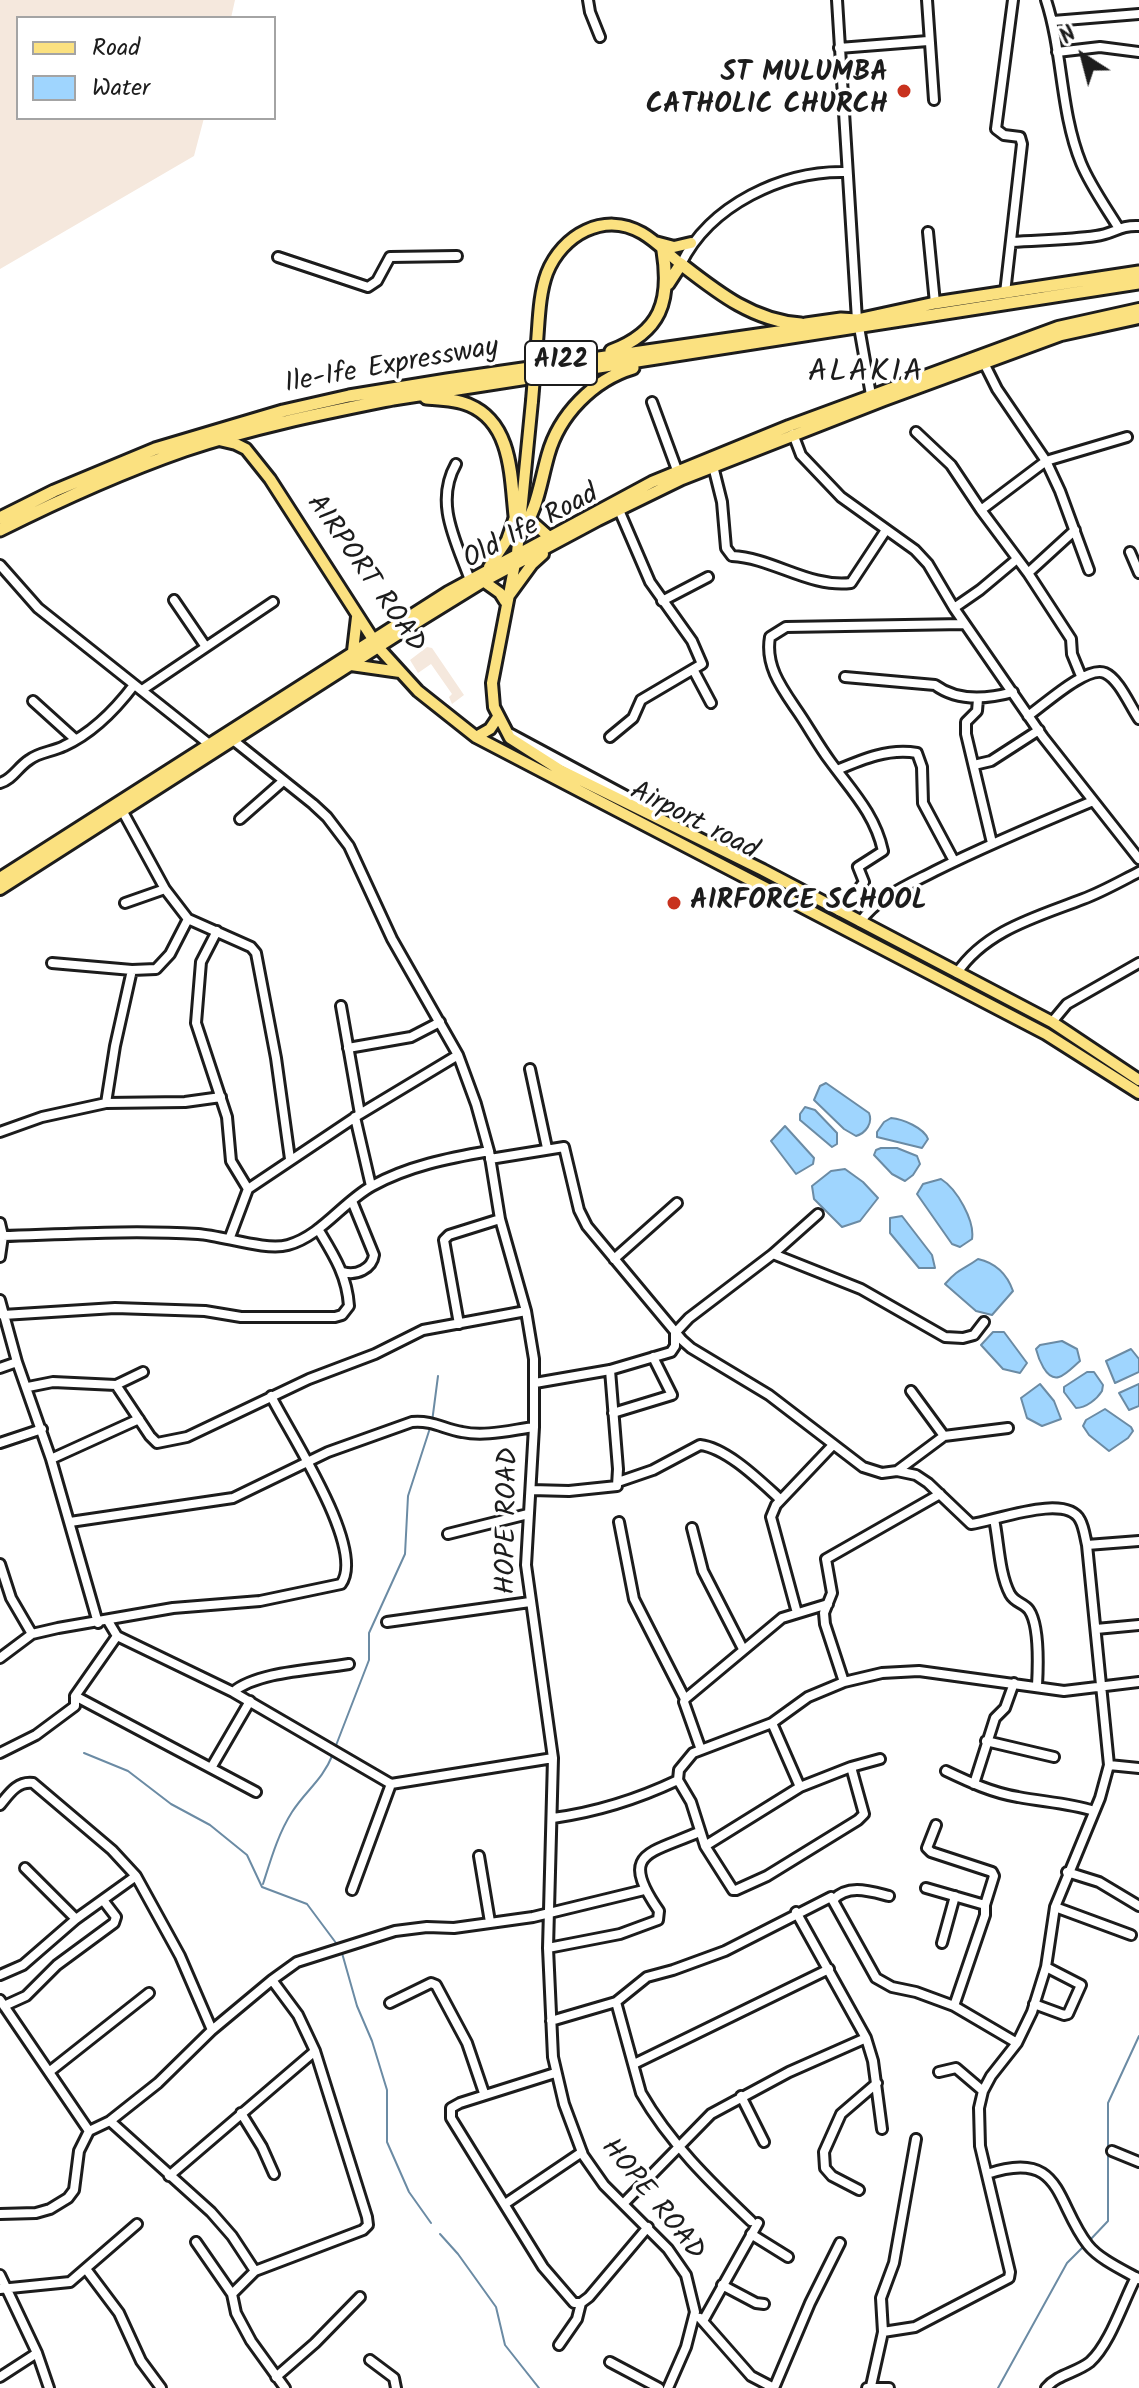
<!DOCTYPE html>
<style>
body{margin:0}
#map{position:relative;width:1139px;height:2388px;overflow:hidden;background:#fff;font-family:Kalam,sans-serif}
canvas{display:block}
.legend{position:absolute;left:16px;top:16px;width:260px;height:104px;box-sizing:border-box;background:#fff;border:2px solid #a4a4a4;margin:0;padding:10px 14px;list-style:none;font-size:24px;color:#1c1c1c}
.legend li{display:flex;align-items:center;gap:16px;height:40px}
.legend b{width:40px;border:2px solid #a4a4a4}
.north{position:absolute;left:1043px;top:16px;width:80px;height:80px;-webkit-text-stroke:6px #fff;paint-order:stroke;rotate:324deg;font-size:22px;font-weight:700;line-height:32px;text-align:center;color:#1c1c1c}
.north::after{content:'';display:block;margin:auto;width:28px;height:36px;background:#1c1c1c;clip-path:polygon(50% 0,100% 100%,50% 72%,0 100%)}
</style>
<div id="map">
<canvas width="1139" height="2388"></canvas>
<ul class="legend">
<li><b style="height:10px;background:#fbe180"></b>Road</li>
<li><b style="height:22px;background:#9fd5fe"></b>Water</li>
</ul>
<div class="north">N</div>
</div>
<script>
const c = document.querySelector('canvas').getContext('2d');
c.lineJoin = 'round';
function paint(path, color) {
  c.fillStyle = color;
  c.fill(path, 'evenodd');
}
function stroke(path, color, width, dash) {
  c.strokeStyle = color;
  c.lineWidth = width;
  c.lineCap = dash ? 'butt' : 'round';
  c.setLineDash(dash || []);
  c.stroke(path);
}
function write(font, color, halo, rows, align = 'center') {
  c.font = font + ' Kalam,sans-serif';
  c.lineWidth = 7;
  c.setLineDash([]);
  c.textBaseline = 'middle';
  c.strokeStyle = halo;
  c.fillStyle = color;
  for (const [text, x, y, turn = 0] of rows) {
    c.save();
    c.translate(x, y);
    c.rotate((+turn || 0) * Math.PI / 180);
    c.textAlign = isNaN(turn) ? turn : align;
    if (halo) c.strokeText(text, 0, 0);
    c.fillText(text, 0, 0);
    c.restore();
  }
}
paint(new Path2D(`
 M0,0H235L231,18H18V118H204L194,156L0,269Z
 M427,647L432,648L464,695L452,704L449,697L452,694L431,664L418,673L410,660Z`), '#f5e8dd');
const water = new Path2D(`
 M826,1083L869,1113C873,1123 866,1133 856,1136L844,1129L814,1100L820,1086Z
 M805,1107L815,1110L837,1133V1144L832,1147L800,1120V1114Z
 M891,1118C903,1119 924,1128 928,1139L922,1148L877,1137V1132L884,1122Z
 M785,1126L814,1158L813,1164L796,1174L771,1141Z
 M881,1148H897L917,1156L920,1164L913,1175L905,1181L892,1174L874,1155L876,1150Z
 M845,1169L863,1182L878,1198L860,1221L842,1227L814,1199L812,1186L831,1171Z
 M941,1179C957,1189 975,1221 972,1239L960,1247L952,1244L917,1194L923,1184Z
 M902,1216L932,1255L935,1268H919L890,1233V1218Z
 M978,1259C996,1263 1007,1274 1013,1291L992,1315L976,1311L945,1284C959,1268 963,1270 978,1259Z
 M993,1332H1004L1027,1363L1020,1373L1003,1369L981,1345Z
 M1062,1341L1077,1349L1080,1361C1074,1366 1066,1375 1059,1377C1046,1381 1038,1357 1036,1349L1040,1345Z
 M1131,1349L1139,1359V1372L1115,1383L1106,1361Z
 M1087,1372H1094L1103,1385L1102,1391C1097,1399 1086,1408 1076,1408L1064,1392V1387Z
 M1040,1384L1054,1401L1061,1419L1042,1426L1027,1418L1021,1398Z
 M1139,1384V1406L1129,1410L1119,1393Z
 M1105,1409L1131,1427L1133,1431L1128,1438L1109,1451L1089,1435L1083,1426L1086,1420Z`);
paint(water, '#9fd5fe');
stroke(water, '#6b8ba4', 2);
stroke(new Path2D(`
 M432,1422L438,1376
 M335,1748L369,1660V1633L405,1554L408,1496L430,1428
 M84,1753L128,1771L171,1804L210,1825L247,1855L262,1887L307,1904L339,1947
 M263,1884C271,1859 278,1834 292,1812C307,1789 322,1781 333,1754
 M342,1953L357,2006L372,2041L387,2090V2142L409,2192L431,2223
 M440,2234L458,2254L496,2307L505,2345L539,2388
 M1090,2240L1108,2221V2103L1139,2036
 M998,2388L1067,2263L1085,2245`), '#6b8ba4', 2);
const minor = new Path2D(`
 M588,0L590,12L600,37
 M837,0L857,320
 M927,0L934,100
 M1046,0C1063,52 1060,111 1081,163C1090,185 1105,206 1118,227
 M1053,21L1139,14
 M839,48L928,41
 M1057,52L1100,47L1139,52
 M928,232L935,303
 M1012,242C1040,240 1068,240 1096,236C1114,234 1119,225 1139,226
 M278,257L368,287L377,281L390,257L457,256
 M681,264C710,205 783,170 847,172
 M1005,293L1022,144L1020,137L1004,135L996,129L1013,0
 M859,327L871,395
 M984,363L997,389L1046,461L1060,491L1089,570
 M652,402L677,470
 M916,432L951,465L981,510L1028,573L1071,639L1072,654L1081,676
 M793,434L801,455L841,497L915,550L928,564L954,608L1043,737L1139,859
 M456,464C434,503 456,541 470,580
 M713,466L722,502L726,548L732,556C773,558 809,588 851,583L886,530
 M981,510L1046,461L1127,437
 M1130,552L1139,573
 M0,565L38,608L209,744
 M1028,573L1075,530
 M174,600L206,647
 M662,601L708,577
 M954,608L980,590L1017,559
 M694,671L711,703
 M845,677L935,685C958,702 988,699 1013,692
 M142,690L273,602
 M978,699L977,711L966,722V734L992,843
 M33,701L75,739
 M1028,716C1044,705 1087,665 1105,673C1119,679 1130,706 1139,719
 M511,734L658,813
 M610,737L633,718L641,700L702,664L692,641L650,582L619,510
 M233,740L313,804L327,817L349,846L392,939L458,1055L476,1104L489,1151L500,1219L526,1311L534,1359V1427L526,1565L553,1758L548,1948L553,2057L564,2104L583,2155L604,2185L668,2249L686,2275L695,2312L686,2347L668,2388
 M974,765L991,761L1039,730
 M837,770C863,759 889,748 917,753L922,767L923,803L954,861
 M0,783C12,780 18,767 29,760C39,752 52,752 64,746C93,733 115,710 134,685
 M123,812L165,889L188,919L251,947L256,953L276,1058L290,1159
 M240,819L282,782
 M125,903L165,889
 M839,911L847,904L864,882L858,867L883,851C875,814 851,790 830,761C818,745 808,726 796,709C781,687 765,665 770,637L786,627L964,624
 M860,922C878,897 908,885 935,871C987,845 1040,823 1093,801
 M217,931L201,962L196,1023L227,1117L231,1161L248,1189
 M52,963L132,970L156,969L170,954L188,919
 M957,973C986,930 1037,917 1083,899C1102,892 1121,881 1139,872
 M341,1006L360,1114
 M1052,1022L1067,1004L1139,963
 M348,1048L411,1037L440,1022
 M530,1069L547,1148
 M106,1103L185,1102L221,1097
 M355,1117L371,1186
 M0,1132L42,1117L106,1103L115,1046L132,970
 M490,1159L564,1147L579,1210L587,1226L682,1340L691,1348L769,1395L863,1467L882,1473L897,1471L916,1475L928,1483L971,1524C995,1521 1066,1493 1080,1520C1084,1527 1085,1537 1087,1545L1109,1765L1100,1798L1055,1907L1046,1967L1032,2012L1017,2043L991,2076L983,2091L979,2108L980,2146L1010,2272L1009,2278L915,2327L883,2332
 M0,1223L3,1236L0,1257
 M3,1236C68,1234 133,1230 198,1234C224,1236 265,1251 288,1245C321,1236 343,1202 372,1186C408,1166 449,1158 489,1151
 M230,1237L248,1189L360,1114L458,1055
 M773,1254L861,1289L945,1337L963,1338L974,1335L984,1322
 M614,1259L677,1203
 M343,1272C356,1276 372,1269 374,1255L352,1201
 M0,1300L17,1362L51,1459L98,1623
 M3,1315L115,1308L205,1311L241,1317H335L342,1315L349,1306C347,1275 333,1254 318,1229
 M459,1324L444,1240L449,1235L500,1219
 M0,1368L17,1362
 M535,1383L610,1370L671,1352L675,1346V1333L689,1318L773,1254L818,1214
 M116,1385L150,1436L157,1443L187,1437L309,1379L375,1354L423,1330L526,1311
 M28,1387L53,1382L116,1385L143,1372
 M911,1391L944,1436
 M613,1413L672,1395L653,1357
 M0,1443L42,1429
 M51,1459L139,1419
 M897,1471L944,1436L1008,1428
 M618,1482L653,1470L700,1445C727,1448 760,1481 780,1499
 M531,1490L569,1491L617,1486L618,1469L610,1370
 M994,1519C999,1543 999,1573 1010,1594C1015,1603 1024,1603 1029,1610C1040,1626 1038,1668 1037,1686
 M70,1522L233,1498L328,1452L412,1422C432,1420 444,1429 462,1432C485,1437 511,1430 534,1427
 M619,1522L634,1599L685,1699
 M692,1528L703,1571L743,1649
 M448,1534L528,1514
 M1087,1545L1139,1541
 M0,1564L11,1598L32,1634
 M797,1613L771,1517L776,1505L832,1446
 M108,1621L117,1636L233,1692L391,1784L553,1758
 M387,1622L530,1602
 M1096,1629L1139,1625
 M0,1658L32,1634L58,1628L173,1608L260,1601L341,1584C367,1549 288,1431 271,1396
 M844,1682L825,1624L824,1613L832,1593L826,1559L940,1494
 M233,1692C258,1671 316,1670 349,1664
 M75,1696L256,1792
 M772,1723L800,1787
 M986,1741L1054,1757
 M701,1750L684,1702L685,1699L782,1618L828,1604
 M0,1753L36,1735L75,1706V1696L117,1636
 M1109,1765L1139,1768
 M851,1767L864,1814L858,1820L767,1876L736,1890H733L705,1846L691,1802L678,1780L679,1770L693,1753L772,1723L808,1697L844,1682L882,1673L919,1671L1064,1691L1139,1682
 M211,1768L250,1701
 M946,1771C969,1782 993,1793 1018,1797C1044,1802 1069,1803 1094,1811
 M974,1784L995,1718L1005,1708L1014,1683
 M0,1805C9,1794 17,1781 33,1783L112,1850L136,1876L180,1956L212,2030
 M553,1818C597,1812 638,1799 678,1780
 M936,1825L927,1848L931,1852L992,1872L994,1876L985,1905V1915L954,2006
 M705,1846L800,1787L851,1767L880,1759
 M479,1856L490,1922
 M25,1868L76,1919
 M1067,1872L1099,1882L1139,1906
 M926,1888L985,1905
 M352,1890L391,1784
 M833,1900C848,1884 869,1891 889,1896
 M1055,1907L1131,1935
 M796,1912L866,2038L873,2061L882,2129
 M942,1943L955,1896
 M548,1948L620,1934L658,1920L659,1911C618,1852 649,1854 699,1832
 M0,1975L23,1965L76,1919L136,1876
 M0,2000L89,2131
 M616,2002L647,1977L673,1970L725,1951L831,1897L876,1978L892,1987L916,1992L954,2006L1017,2043
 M390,2003L431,1983L436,1985L467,2043L484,2093
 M1034,2004L1064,2015L1068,2014L1081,1985L1046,1967
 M4,2006L26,1996L57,1965L114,1923L116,1917L103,1900
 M551,2021L616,2002L641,2093C669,2142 710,2182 751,2221
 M634,2064L829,1969
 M49,2072L149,1993
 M939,2072L956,2068L983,2091
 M555,2073L460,2103L451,2108V2118L543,2267L574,2303H581L589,2297L648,2227
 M741,2096L764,2142
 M241,2113L262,2147L274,2174
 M110,2121L211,2212L232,2236L255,2271L363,2230L368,2225L367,2217L315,2051L298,2015L272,1980
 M1112,2151L1139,2162
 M987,2174C1063,2148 1055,2203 1088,2245C1099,2259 1123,2270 1139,2279
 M169,2176L315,2051
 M859,2190L832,2176L825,2168L824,2152L841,2114L877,2083
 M505,2204L582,2152
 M623,2204L711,2114L789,2072L866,2038
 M0,2214L36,2213L50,2209L68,2198L74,2190L79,2151L89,2131L110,2121L158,2083L212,2030L272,1980L297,1962L395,1931L427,1927L454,1928L533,1917L644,1890
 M751,2234L788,2257
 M196,2242L232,2294L236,2313L251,2341L285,2388
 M86,2269L119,2313L141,2361L161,2388
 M0,2275L37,2353L49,2388
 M722,2285L756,2303L764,2304
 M0,2289L70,2282L137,2224
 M232,2294L255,2271
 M700,2318L751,2376L774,2388
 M703,2321L758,2223
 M559,2345L577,2319L581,2303
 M370,2360L394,2378L396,2388
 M610,2362L659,2388
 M0,2377L37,2353
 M276,2377L315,2343L360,2297
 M871,2386L883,2332L881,2298L894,2263L916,2139
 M774,2388L810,2303L840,2243
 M867,2388H889
 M1046,2388C1058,2374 1076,2373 1090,2362C1110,2344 1123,2302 1136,2277`);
const major = new Path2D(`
 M655,242L674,247L691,243
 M536,353C539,327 538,297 547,273C562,235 604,211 642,233C656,241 668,254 681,264
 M532,401L517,553L492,683L494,707L510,738L560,770L763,870L1052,1022L1139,1080
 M219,440L236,444L246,449L270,479L378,647L418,691L476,737L1046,1034L1139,1093
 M530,520L548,536
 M489,567L507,540L514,520
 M479,578L500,593L505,601L532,564L543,554
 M353,651L357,617
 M351,665L400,672
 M476,737L490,729L498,717
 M0,878L448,592L652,482L789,426L1058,327L1139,309
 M0,889L411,626L484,581L598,520L682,479L884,400L1061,335L1139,318`);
const highway = new Path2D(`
 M668,284L681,264C717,292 753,321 801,324
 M611,351C661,332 671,301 663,251
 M426,398C440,399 456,399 469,405C519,426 509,493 518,537
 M0,518L54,491L155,449L283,411L349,396L447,380L799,329L806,324L841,319L857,320L935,303L1139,272
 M0,530C60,500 122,472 185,450C253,427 324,413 393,399L1139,283
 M518,537C538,509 539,487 548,455C559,415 593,380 633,368`);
stroke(minor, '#1c1c1c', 14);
stroke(major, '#1c1c1c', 16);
stroke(highway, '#1c1c1c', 17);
stroke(minor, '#fff', 8);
stroke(major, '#fbe180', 10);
stroke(highway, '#fbe180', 11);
const majorBridge = new Path2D(`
 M532,401L536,353`);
stroke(majorBridge, '#1c1c1c', 16, []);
stroke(majorBridge, '#fbe180', 10);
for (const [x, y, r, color] of [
 [904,91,8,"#c8321e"],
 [674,903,8,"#c8321e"]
]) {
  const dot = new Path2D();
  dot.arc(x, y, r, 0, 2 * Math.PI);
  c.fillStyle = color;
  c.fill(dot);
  stroke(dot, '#fff', 3);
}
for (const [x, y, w] of [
 [561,363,72]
]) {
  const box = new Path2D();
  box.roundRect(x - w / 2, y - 22, w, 44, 6);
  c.fillStyle = '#fff';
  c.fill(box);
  stroke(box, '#1c1c1c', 2);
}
write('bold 26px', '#1c1c1c', null, [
 ["A122",561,363]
]);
write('bold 28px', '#1c1c1c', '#fff', [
 ["ST MULUMBA",888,75],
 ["CATHOLIC CHURCH",888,107],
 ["AIRFORCE SCHOOL",690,903,"left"]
], 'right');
write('28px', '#1c1c1c', '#fff', [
 ["Ile-Ife Expressway",392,368,-10],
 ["Old Ife Road",532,529,-28],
 ["AIRPORT ROAD",364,575,55],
 ["Airport road",693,823,27],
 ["HOPE ROAD",510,1521,-89],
 ["HOPE ROAD",651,2201,51]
]);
c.letterSpacing = '2px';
write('32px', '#1c1c1c', '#fff', [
 ["ALAKIA",866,376]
]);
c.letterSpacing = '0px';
</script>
